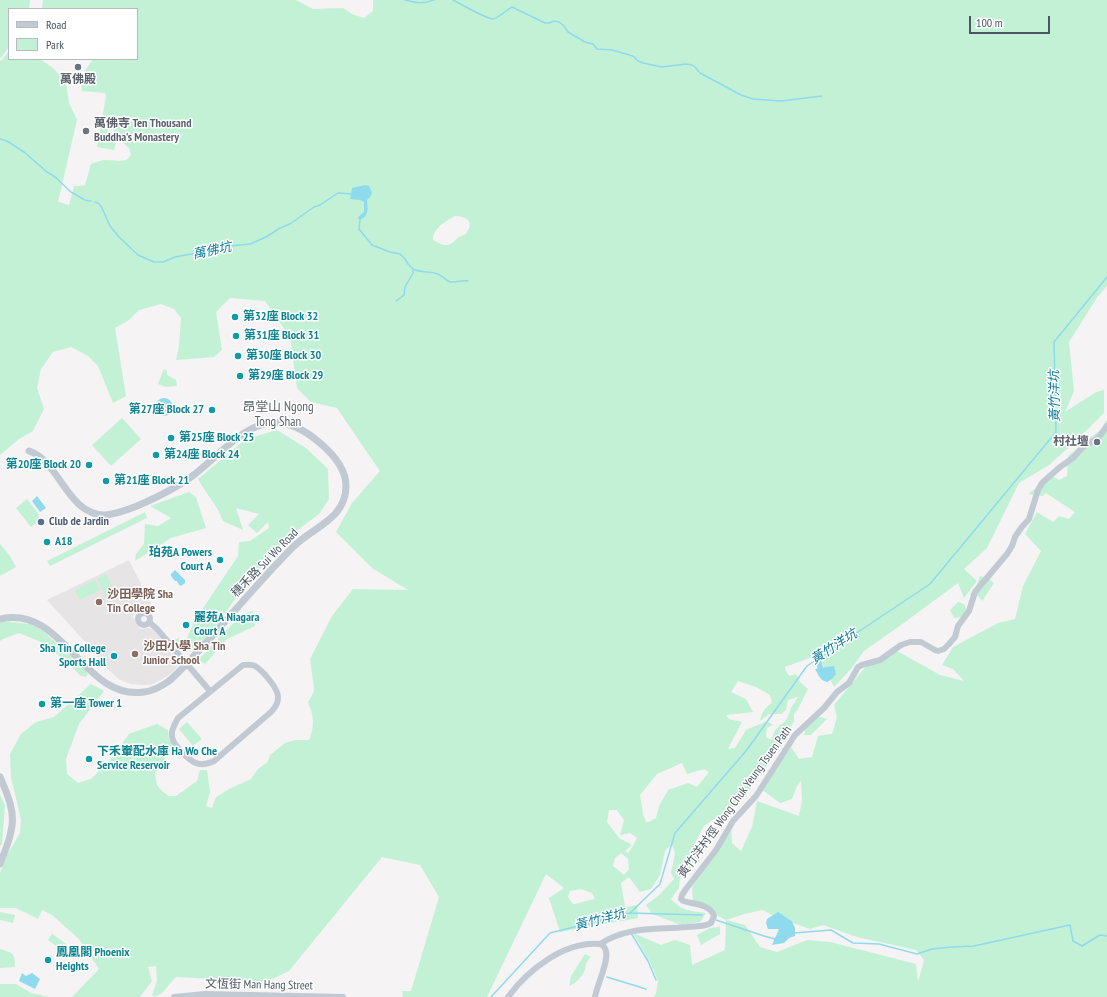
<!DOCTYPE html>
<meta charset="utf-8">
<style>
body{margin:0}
#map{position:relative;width:1107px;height:997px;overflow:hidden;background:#f5f3f3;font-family:"PT Sans Narrow",sans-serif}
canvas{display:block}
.legend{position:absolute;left:8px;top:8px;width:130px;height:52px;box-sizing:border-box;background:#fff;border:1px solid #b7bbc0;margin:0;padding:5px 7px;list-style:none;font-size:12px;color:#4a5661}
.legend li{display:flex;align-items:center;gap:8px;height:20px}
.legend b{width:20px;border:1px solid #b7bbc0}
.scale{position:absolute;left:969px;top:16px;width:81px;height:18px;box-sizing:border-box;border:2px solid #4a5661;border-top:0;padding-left:5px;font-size:12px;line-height:14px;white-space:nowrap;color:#4a5661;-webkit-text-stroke:3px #fff;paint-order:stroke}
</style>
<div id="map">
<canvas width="1107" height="997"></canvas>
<ul class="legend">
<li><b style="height:5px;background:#c1cad2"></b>Road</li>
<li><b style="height:11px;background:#c3f1d5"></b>Park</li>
</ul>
<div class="scale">100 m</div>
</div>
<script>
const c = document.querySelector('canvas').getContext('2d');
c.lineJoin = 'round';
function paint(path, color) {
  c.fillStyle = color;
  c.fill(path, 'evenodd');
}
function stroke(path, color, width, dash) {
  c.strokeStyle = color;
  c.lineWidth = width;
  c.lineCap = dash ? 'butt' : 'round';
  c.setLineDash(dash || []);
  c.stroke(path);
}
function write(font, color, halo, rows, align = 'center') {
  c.font = font + ' "PT Sans Narrow","Noto Sans TC",sans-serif';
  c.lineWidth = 3;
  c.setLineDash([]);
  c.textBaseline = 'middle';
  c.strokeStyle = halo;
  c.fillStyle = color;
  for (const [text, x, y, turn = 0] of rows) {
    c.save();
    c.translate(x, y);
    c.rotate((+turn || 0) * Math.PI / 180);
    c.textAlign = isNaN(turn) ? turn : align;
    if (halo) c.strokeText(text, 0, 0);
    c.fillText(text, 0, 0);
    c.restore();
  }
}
paint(new Path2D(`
 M129,560L151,604L132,616L140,629L149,628L154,631L181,663L169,675L159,681L150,685H141L131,684L120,680L109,670L88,645L47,600Z`), '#e6e4e5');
paint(new Path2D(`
 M0,0H30L29,9H9V47L1,58H0Z
 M43,0H296L313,9L343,8L352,14L364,18L373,11V0H1107V286L1098,296L1069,342L1074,391L1065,412L1096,392L1104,390V413L1077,440L1049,465L1019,483L987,548L964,569L977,581L964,598L958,583L901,625L864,651L851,669L834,687L818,655L785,667L786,671L789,676L796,674L800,682L808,689L798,709L794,714V721L780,748L767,753L768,761L763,772L738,805L724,812L704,826L695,843L693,854L700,860C694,869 688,871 680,877L679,888L671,899C682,911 691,911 706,913L700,922L681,925L652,914L646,905L659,895L674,879L671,873L675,854L672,844L665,851L660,875L651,889L640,892L629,877L621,883L625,907L637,905L638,918L560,932L549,898L564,888L546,874L487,997H403L402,991H411L439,897L420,865L382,857L289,971L266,982L176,977L162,993L155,997L152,995L157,981L156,966L148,967L152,981L140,997H72L99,969L79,939L52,915L42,910L38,919L16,908H0V873L7,855L20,833L21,820L11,777L10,754L21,734L36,722L54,717L91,684L104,691L79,724L66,759L67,774L78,783L91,779L111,759L129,734L157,724L168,730L169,739L173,747L155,774L157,785L162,791L169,796H176L197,781L200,770H207L210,792L206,806L212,808L216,797L229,789L251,779L258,769L265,764L267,763L270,755L285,743L295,740H309C315,725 314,717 308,702L314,692V688L310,659L332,616L353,589L408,590L372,568L336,532L352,503L380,471L360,442L337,408L311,402L297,388L290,337L265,301L230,298L216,312L222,350L214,357L176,360L179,346L181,318L174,309L161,304L139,310L129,320L115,328L126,396L113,403L98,366L88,356L71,347L53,352L41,369L37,388L44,409L33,431L19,439L0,455V60L1,61L9,51V59H40L53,68L66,82L69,103L77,120L58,202L69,205L74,186H79L85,185L91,164C96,162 102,160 107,160C117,160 125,164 131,155L129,148L121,141L113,131L118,120V117L110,122L107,133H111L112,137L109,141L116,143L114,150L97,147L106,96L105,93L82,91L80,78L93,59H137V9H42ZM455,216C460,216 465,217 469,221L470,226L466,234L459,237L452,243L448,245H443L433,240C432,229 446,221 455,216ZM738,681L756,687L770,695L772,703C764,708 762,712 760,721L769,714H781L786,710L788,700L798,697L791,708L787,719L775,730L771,740L766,737L767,728L773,725L767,721L746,730L735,748L728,749L742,722L729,719L726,715L753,712L746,699L731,692ZM682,763L687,774L704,769L709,772L697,787L688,783L668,790L659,806L656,818L649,822H646L643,814L640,795L657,774ZM609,810H617L624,820L620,835L630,833L637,838L633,846L628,853L625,851L632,845L619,838L607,822ZM621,853L628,859L629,869L624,875L613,866L615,858ZM581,889L592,893L595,899L575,904H573L568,897L570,891Z
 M164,369L167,371V375L176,380L177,386L166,387L158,384Z
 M122,418L141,439L111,466L92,445Z
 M1107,420V997H654L656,993L658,981L650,962L633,933L661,945L675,940L690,945L692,965L725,950L726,920L693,902L692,887L731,826L732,843L741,851L752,827L757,801L799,816L802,800L801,781L797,786L792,799L780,803L758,787L791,747L799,759L812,757L818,736L832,734L837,717L834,705L868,664L897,651L940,675L964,681L953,669L942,665L953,647L998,623L1015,619L1023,586L1041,551L1025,534L1037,512L1053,522L1059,516L1069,519L1075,512L1046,493L1043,496L1028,494L1040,485L1048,473L1059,480L1067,476L1068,456L1100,430ZM763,910L776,917L810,929L823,925L857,937L916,950L924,960L918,982L916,964L830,942L807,940L777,952L760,947L745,925L726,920L744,914Z
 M277,430L306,448L328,469L329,499L319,514L286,539L269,560L244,587L215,627L193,652L179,645L174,639L187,638L195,620L238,556L239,542L250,541L269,528L268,522L257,533L248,525L259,514L236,508L243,530L223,521C218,506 206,494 198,479L246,439Z
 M189,492L196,497L206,528L171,538L135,561L136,554L144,544L145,524L158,526L171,518L150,506Z
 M27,499L38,513L39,517L41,519L31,527L16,508Z
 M145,512L147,518L50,566L47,561Z
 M0,544L10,556L16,567L0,576Z
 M106,574L115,592L106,597L97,579Z
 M980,576L988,578L994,583L982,601L978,596L969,594L974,592Z
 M95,580L100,590L80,600L75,590Z
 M958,602L964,604L969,616L954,618L950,610Z
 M253,611L255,626L227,639L205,664L198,660L241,615Z
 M0,621L30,624L43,631L85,669L88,674L86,677L81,676L65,660L41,642L19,633L3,639L0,641Z
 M815,715L827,719L811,735H804L807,722Z
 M187,722L202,739L193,746L179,729Z
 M0,795L5,805L2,844L0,846Z
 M0,912L15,915L13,923L0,920Z
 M720,927V934L701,945L697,935L710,928Z
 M52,934L68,945L63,951L48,940Z
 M0,949C13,953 15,952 15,967L0,968Z
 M585,954L591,957C584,964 587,965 584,972C581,978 575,984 569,986L571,976Z
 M0,984H16L31,993L49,997H0Z`), '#c3f1d5');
paint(new Path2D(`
 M365,185L369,186L372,192L371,196L367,200C368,209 369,217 359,220L358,217L364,212V202L360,200L350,199L352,188Z
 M155 407a9 9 0 1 1 18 0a9 9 0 1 1-18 0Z
 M37,496L46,508L40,512L32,501Z
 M175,570L185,580V583L181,586L179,585L177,581H175L171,576V574Z
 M834,666L836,674L832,679L827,682C819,680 819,675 815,669Z
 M778,912C783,915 786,918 792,921L795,928V936L789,938L784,943L772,945L779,929H768L766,923L767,919Z
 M22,973L26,976L32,973L40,979L35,989L19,981Z`), '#90daee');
stroke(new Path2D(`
 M405,0C417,3 422,4 434,0
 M453,0C461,4 486,19 493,19C498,18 507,10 512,7L545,23H549L554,21L559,22L564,26L568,32L585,42L593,44L597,49L612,50L633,56L638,61L643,63L662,67L686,64L692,65L695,67L700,73L730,89L741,95L753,99L781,101L822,96
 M0,139L7,141L24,152L47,172L55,177L71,192L85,200L91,201
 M95,202L98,203L101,206L110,226L119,237L138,255L154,262H163L175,257L191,254H209L219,252L229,246L250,244L266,237L280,228L290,224L314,207L320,205L338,193L352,194
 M360,220L359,229L372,245L390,252L400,254L405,259L408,264L413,269V273L405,287L404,295L396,301
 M413,269C421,273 430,271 438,274C443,276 446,282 452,282C457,282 462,280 468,281
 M630,913L702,915
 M716,920L764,936L775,939L777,938
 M631,933L648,961L656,980
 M794,933L831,930L853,943L879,944L917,954L932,949L952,947L974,946L1070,925L1073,941L1082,946L1100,935L1107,936
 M607,977L646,989
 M491,997L550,933L630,913L660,884L675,833L746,751L807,666L930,584L1056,432L1054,342L1107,277`), '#90daee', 1.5);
stroke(new Path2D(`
 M817,658L823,675`), '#90daee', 5.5);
stroke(new Path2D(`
 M138 619a6 6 0 1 1 12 0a6 6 0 1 1-12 0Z
 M149,622L157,629L210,691
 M243,665C247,665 251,664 255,666C263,671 279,689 278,698C278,704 275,708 271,712L214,761C198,769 190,761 179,749C175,744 171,740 172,732C173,727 176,722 178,718Z
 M600,944C628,926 655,930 687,927C695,926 705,927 711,923L714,916C710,904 693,904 683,901L681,899L682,895L686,889L716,850L733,821L756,796L795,735L824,708L837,692L849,683L858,667L862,665L880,660L901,645L910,642H921L935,650L938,651L944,649L949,644L955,637L958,626L969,611L975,592L1007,554L1012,546L1015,537L1021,528L1029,519L1038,490L1042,483L1060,467L1073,458L1082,448L1099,437L1107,426
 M174,997L205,994L343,997
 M508,997C528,970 564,941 600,944
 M595,997C597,985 609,961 606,951C605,947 603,945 600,944`), '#c1cad2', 6);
stroke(new Path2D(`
 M0,619C64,604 83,701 144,692C153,691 162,686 169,681C185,667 199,650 213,635C240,605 265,575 293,547C313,527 346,519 346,486C346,468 333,454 320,443C266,396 237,440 195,474C177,488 158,497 137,506C127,510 116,514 105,515C67,515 60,461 29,451
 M0,777C7,793 16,813 11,831C9,843 4,853 0,864`), '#c1cad2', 7);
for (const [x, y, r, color] of [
 [78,67,4,"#6b7280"],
 [86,131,4,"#6b7280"],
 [235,317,4,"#0f9aa8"],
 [236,336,4,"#0f9aa8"],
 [238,356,4,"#0f9aa8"],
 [240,376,4,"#0f9aa8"],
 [212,410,4,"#0f9aa8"],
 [171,438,4,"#0f9aa8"],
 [1097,442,4,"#6b7280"],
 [156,455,4,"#0f9aa8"],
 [89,465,4,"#0f9aa8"],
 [106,481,4,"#0f9aa8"],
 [41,522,4,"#5c6f8a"],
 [47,542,4,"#0f9aa8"],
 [220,560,4,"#0f9aa8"],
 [99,602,4,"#8d6e63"],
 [186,625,4,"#0f9aa8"],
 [135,654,4,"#8d6e63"],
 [114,656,4,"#0f9aa8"],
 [42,704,4,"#0f9aa8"],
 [89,759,4,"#0f9aa8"],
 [48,960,4,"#0f9aa8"]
]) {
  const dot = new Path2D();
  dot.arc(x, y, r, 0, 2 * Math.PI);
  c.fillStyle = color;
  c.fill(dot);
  stroke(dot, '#fff', 1.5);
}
write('bold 12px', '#5b616d', '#fff', [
 ["萬佛殿",78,80],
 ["萬佛寺 Ten Thousand",94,124,"left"],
 ["Buddha's Monastery",94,138,"left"],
 ["村社壇",1089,442,"right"]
]);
write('bold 12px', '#0d838f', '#fff', [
 ["第32座 Block 32",243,317],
 ["第31座 Block 31",244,336],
 ["第30座 Block 30",246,356],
 ["第29座 Block 29",248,376],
 ["第27座 Block 27",204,410,"right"],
 ["第25座 Block 25",179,438],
 ["第24座 Block 24",164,455],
 ["第20座 Block 20",81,465,"right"],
 ["第21座 Block 21",114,481],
 ["A18",55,542],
 ["珀苑A Powers",212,553,"right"],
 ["Court A",212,567,"right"],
 ["麗苑A Niagara",194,618],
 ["Court A",194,632],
 ["Sha Tin College",106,649,"right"],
 ["Sports Hall",106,663,"right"],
 ["第一座 Tower 1",50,704],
 ["下禾輋配水庫 Ha Wo Che",97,752],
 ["Service Reservoir",97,766],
 ["鳳凰閣 Phoenix",56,953],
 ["Heights",56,967]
], 'left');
write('bold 12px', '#4e5e75', '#fff', [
 ["Club de Jardin",49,522]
], 'left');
write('12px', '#4a5661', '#fff', [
 ["穗禾路 Sui Wo Road",265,563,-46],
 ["黃竹洋村徑 Wong Chuk Yeung Tsuen Path",735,802,-54],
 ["文恆街 Man Hang Street",259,985,1]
]);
write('bold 12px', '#785e54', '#fff', [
 ["沙田學院 Sha",107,595],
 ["Tin College",107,609],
 ["沙田小學 Sha Tin",143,647],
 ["Junior School",143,661]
], 'left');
write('italic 13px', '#0c7c9b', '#fff', [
 ["萬佛坑",212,251,-12],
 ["黃竹洋坑",1055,396,-91],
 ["黃竹洋坑",834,647,-33],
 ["黃竹洋坑",600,920,-15]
]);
write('13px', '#5f6368', '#fff', [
 ["昂堂山 Ngong",278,407],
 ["Tong Shan",278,422]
]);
</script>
